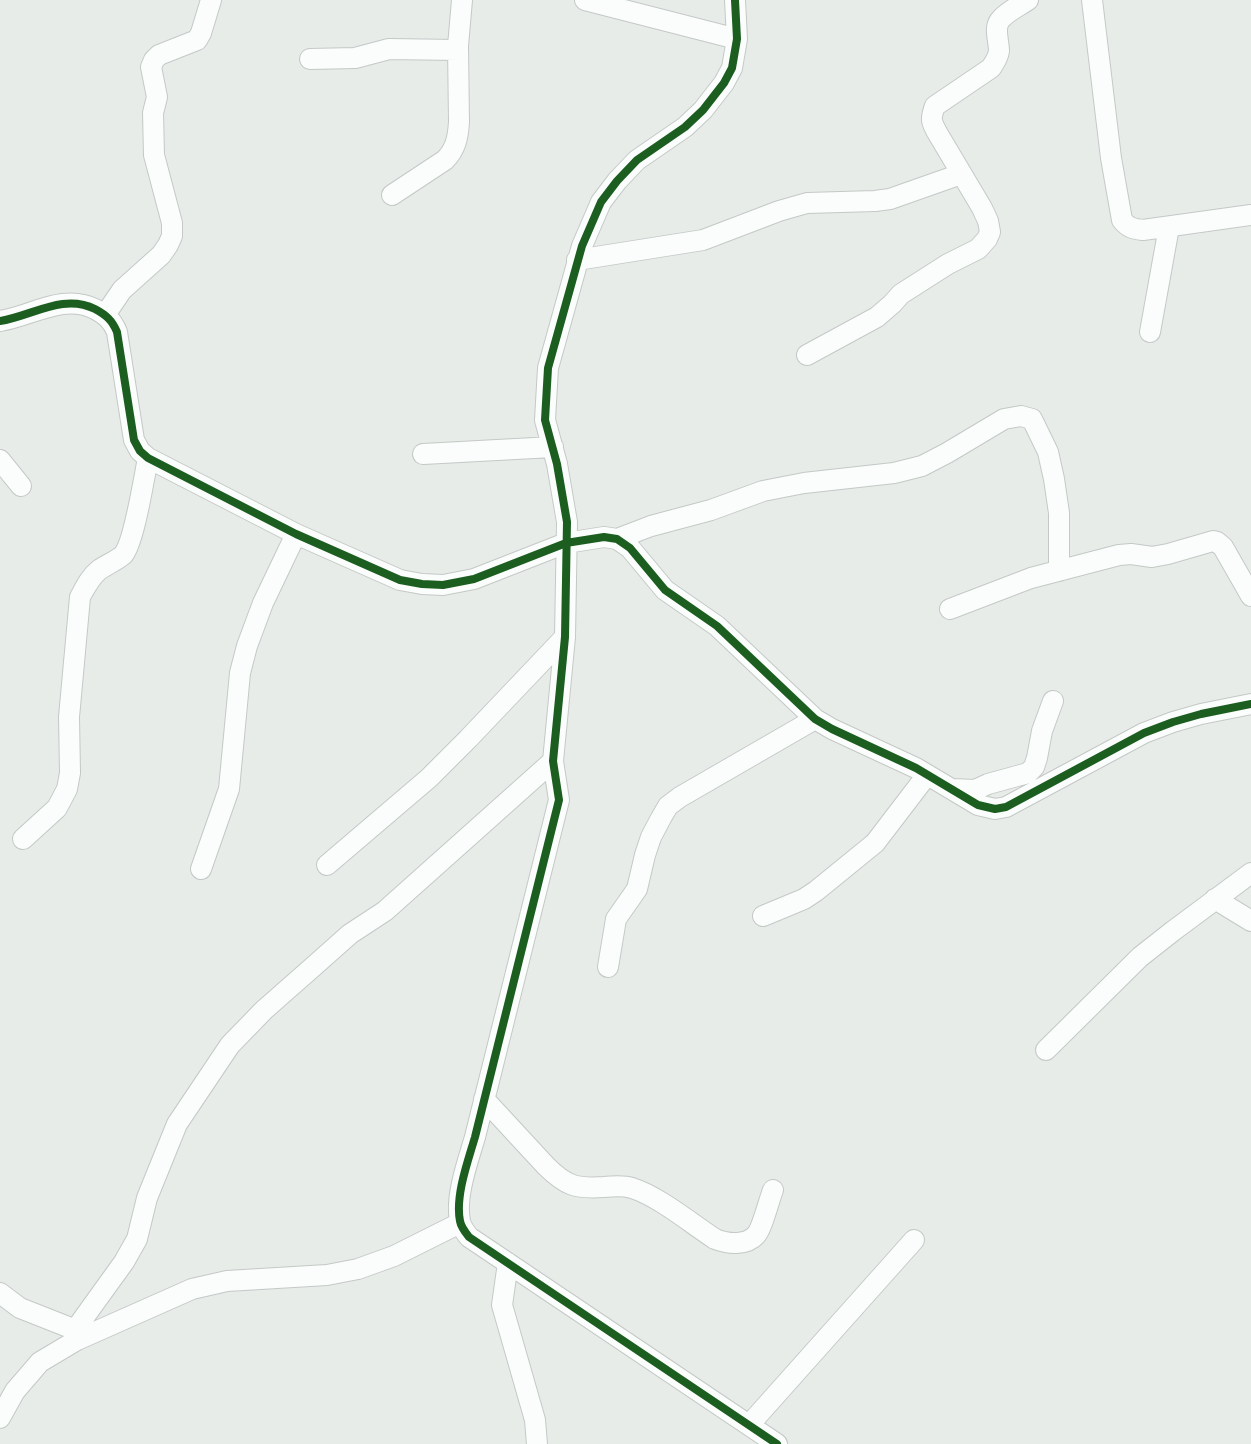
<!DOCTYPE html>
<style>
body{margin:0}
canvas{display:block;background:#e7ece9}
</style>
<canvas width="1251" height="1444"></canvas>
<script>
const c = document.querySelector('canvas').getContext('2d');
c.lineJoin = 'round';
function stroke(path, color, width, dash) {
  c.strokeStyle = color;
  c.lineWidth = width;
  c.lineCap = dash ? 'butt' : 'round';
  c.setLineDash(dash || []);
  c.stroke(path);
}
const minor = new Path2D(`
 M585,0L737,39
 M735,0L737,39L732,68L724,83L703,110L685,127L637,160L617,181L601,202L582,246L548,368L545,420L557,464L567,522L565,637L553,761L559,800L475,1137C468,1161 455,1196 460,1221C461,1227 465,1232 469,1237L777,1444
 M1092,0L1111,158L1122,220C1128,228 1134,229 1143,230L1251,215
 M310,59L355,58L389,49L458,50
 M392,195L445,160C456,149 458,137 459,122L458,46L462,0
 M577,260L703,240L779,211L807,203L875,201L890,199L961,174
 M105,315L122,290L161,255L168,245L172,236V223L154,155L153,113L157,97L151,67L154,60L159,55L197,40L201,33L211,0
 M0,321C32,316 63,293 95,309C106,315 112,320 117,332L134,440L140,451L148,458L296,534L400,580L422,584L443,585L474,579L566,543L604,537L617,539L630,548L665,590L717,626L815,719L832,729L916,768L978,805L995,809L1006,807L1144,733L1173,722L1201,714L1251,704
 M1150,332L1169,227
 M807,355L877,317L892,304L901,294L948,264L978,249L987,239L990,232L988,221L982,208L938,134C931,122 930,119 935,106L991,68C995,62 998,58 999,51C999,40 993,27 1001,19C1008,11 1019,6 1028,0
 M423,454L553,447
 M0,460L21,486
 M617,539L651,526L711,510L763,491L804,483L894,473L922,466L947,453L1004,419L1021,416L1032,419L1048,452L1054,479L1059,513V571
 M950,609L1031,578L1119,555L1131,554L1152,557L1168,554L1213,541L1217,542L1223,547L1251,596
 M953,789L975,790L988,784L1028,773L1034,767L1037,758L1042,731L1053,701
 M23,839L57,808L67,789L70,773L69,717L80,597C85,588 90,577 99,570C106,565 116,561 123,555C134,543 144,478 148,458
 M327,865L429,778L468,739L565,637
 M201,869L229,789L240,673L247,646L263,603L296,534
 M1215,899L1251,921
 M763,916L804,899L816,891L875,843L927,775
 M608,967L616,919L637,889L645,855L651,837L661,818L668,806L680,797L815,719
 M1046,1050L1140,957L1173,931L1251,873
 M484,1099L546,1166C566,1186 576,1189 604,1187C613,1186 623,1185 632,1188C658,1196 692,1224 715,1239C728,1244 746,1246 756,1235C762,1229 769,1200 773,1190
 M508,1263L502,1305L535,1420L537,1444
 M0,1293L20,1308L86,1334
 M75,1330L124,1262L137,1239L147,1198L177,1124L230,1045L264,1010L314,966L350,934L385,911L553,761
 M0,1418L15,1391L40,1362L77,1340L192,1289L227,1281L327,1275L358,1269L394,1256L460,1223
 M749,1425L914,1240`);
stroke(minor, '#c4c9c6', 22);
stroke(minor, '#fbfcfc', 20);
stroke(new Path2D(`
 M735,0L737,39L732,68L724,83L703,110L685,127L637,160L617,181L601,202L582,246L548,368L545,420L557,464L567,522L565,637L553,761L559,800L475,1137C468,1161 455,1196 460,1221C461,1227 465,1232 469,1237L777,1444
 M0,321C32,316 63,293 95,309C106,315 112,320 117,332L134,440L140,451L148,458L296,534L400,580L422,584L443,585L474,579L566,543L604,537L617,539L630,548L665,590L717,626L815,719L832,729L916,768L978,805L995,809L1006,807L1144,733L1173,722L1201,714L1251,704`), '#1b5e20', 8);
</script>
